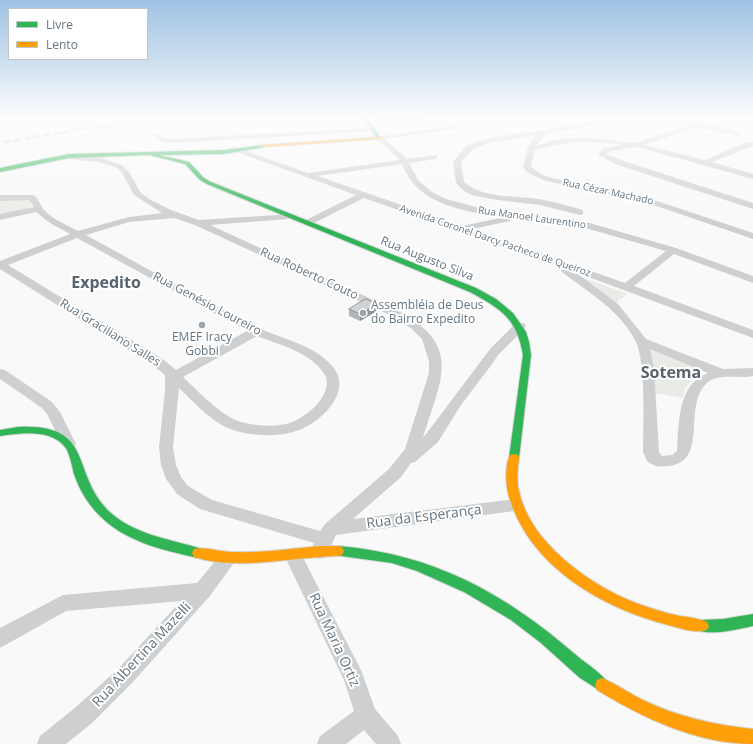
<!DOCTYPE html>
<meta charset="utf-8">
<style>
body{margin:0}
#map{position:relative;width:753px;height:744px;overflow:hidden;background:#f9f9f9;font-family:"Open Sans",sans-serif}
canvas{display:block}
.legend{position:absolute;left:8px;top:8px;width:140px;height:52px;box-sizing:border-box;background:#fff;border:1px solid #c1c8cd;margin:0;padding:5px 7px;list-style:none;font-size:12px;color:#657683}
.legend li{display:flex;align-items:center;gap:8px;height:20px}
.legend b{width:20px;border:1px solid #c1c8cd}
</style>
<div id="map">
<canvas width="753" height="744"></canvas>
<ul class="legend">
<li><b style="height:5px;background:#30b455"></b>Livre</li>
<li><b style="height:5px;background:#ff9f0a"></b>Lento</li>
</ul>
</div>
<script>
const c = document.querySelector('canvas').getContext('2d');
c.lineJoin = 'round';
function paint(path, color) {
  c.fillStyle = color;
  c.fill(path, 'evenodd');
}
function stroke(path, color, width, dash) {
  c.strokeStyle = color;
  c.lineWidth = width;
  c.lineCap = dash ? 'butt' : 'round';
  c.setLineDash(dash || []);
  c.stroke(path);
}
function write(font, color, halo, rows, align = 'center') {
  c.font = font + ' "Open Sans",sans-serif';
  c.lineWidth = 4;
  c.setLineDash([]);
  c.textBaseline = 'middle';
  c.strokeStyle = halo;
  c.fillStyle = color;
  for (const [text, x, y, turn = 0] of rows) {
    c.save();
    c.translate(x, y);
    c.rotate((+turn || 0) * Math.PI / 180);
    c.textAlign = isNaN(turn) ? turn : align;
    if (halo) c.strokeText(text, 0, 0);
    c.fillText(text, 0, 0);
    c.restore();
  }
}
paint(new Path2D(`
 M373,119H468L469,123H374Z`), '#e8e9e9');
paint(new Path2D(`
 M23,197L31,201L30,208L0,215V199Z
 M578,276L628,294L614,304Z
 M652,350L703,368L685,388L683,398L655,393L650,351Z`), '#e8ebe6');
const fast = new Path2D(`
 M364,119H368L381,138V139H377Z
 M263,145L265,146V147L224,154L159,155L189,162L204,178L211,182L476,288L496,299L513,313L526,332L529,342L531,355L519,458L518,461H510L509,458L523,355C517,318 501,309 470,292L207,184L200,180L185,164L149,155L69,158L0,172V168L69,154L224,150Z
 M18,427C98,423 68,475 112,514C138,536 171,539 202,549L204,553L202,557L198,558C163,550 125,542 99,515C88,504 79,489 74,474C72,466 70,455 66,448C51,428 20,433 0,436V430Z
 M338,546C434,554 504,593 576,655C585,663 605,675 609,685L607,690L602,692L580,678L541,643L511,620L464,592L417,571L392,563L334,555L332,551L334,547Z
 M753,614V626C738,629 712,636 697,630L695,626L697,622L702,620L723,619Z`);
const slow = new Path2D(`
 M379,137L381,138V139L263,147L261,146L263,145Z
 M514,454L518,455L519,458C518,469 516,480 519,491C530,543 590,585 636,603C650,608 665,613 680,616C689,617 698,618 707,622L709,626L707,630C696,634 679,628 668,625C603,608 532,568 510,500C506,489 504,466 510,455Z
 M320,546H338L342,547L344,551L342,555L338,556C293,557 237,571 194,557L192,553L194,549C203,546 222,552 233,552C262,553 291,549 320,546Z
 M602,678C616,684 629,693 643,700C678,717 715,725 753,729V744C697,744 643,718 597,690L595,685L597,680Z`);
stroke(fast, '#d5d6d7', 2);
stroke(slow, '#d5d6d7', 2);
paint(new Path2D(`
 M612,119H628L546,134L536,146L554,140L581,137L635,143L688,125L662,119H676L696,123L701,119H708L703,124L734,130L742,134L739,136L697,127L644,145L705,160L747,142H753V146L712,162L753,174V179L641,148L635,147L608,152L606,154L624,161L753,203V209L618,165L598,155L603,148L622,145C590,140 564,141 534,151L531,167L541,174L552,178L645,197L753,233V239L639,200L546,181L528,173L523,167L528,147L536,135L489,143L472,150L461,162L464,182C484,199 514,195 538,199C553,201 568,206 583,210V214L580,215L540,205L497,200L472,195L464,191L456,183L453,162L466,146L484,139Z
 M459,125L461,126V128L385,139L407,159L437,155V159L409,163L418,180L432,192L446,199L480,208L586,222L676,248L753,276V283L674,254L634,286L753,330V338L575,272L618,304L646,339L723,369L753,368V376C739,379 720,373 708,382C681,405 710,461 669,466C659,467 655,467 647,461L643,452C643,426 646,363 636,342C621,311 588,292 562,272L561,270L563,268L364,198L310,225H304V221L356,195L231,150L238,148L308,173L400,160L377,139V137ZM402,164C417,205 465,212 505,217L462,226L318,176ZM511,218L582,227L666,251L625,283L472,229L510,221ZM650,349L708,373C677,384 679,424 677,451L672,455L662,456L659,452L654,368Z
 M372,128L374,129V131L171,143L160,141L153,134L158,133L164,138L171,139Z
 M68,155L99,157L122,165L130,173L140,192L149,199L171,210L199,220L291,214V218L288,219L210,225L402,313C464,348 439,383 423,438L491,348L516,323H524L526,326L524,329L499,354L489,368L461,405L438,442L415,462L411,463L401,477L353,519L516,499L522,500L524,505L522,510L336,535L326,557L320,559L314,557L311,552L314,543L200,509L177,494L166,479L161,465L159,447L165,391V375L154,366L0,269V261L70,234L50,223L36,212L0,220V214L34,207L29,200L0,201V195H34C40,200 40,206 45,211C54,220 67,225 78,231L129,217L162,213L134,195L122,173L117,168L99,162L68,159ZM174,218L195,225L394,317L412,329L422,339L429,361V373L405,449L389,469L325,524L320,531L212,500L188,486L181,477L176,465L173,447L179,388C194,402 212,423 233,430C252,436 274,437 293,432C318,426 354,393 333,367C314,344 284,340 259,328C200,299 143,266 86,235L129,222ZM77,238L247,331L176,370L164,360L8,265ZM257,336C279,345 308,351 323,372C338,392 305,420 286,424C272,427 255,426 241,422C221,416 198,391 183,377Z
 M0,369L5,370L52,402L60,412L76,444L74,448L69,449L64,448L47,414L42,408L0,379Z
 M293,548L299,550L361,670L375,709L398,736L401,744H376L364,730L346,744H317L320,736L354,711L344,680L284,555L287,550Z
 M228,551L234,553L237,558L234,563L209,597L132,683L92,723L66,744H37L40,736L76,707L118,669L181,601L66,611L0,648V628L63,595L197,583L222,553Z`), '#cecfd0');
paint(fast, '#30b455');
paint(slow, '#ff9f0a');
const rail = new Path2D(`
 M0,143L81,129L180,119`);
stroke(rail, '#c3c5c6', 2.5);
stroke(rail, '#fff', 1.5, [5]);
paint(new Path2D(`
 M374,119H430V122H375Z
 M349,309L377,311L360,321L349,316Z`), '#b3b5b5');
paint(new Path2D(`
 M377,304V311L360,321V314Z`), '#929394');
const building = new Path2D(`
 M366,299L377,304L360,314L349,309Z`);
paint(building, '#d0d2d3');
stroke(building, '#929394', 1);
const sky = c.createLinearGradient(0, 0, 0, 223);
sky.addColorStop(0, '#9dc2e2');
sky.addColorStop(0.53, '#fcfcfc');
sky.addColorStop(1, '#fcfcfc00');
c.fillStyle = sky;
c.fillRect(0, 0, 753, 223);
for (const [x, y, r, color] of [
 [363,313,4,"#99a4ac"],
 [202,325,4,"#99a4ac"]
]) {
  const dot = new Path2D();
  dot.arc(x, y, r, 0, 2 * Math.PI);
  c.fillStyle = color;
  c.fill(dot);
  stroke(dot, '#fff', 1.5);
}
write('10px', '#657683', '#fff', [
 ["Rua Cézar Machado",608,192,12],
 ["Rua Manoel Laurentino",532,218,8],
 ["Avenida Coronel Darcy Pacheco de Queiroz",495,241,19]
]);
write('12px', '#657683', '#fff', [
 ["Rua Augusto Silva",427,259,22],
 ["Rua Roberto Couto",309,274,25],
 ["Rua Genésio Loureiro",207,304,28],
 ["Rua Graciliano Salles",110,333,32]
]);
write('12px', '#657683', '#fff', [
 ["Assembléia de Deus",371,306],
 ["do Bairro Expedito",371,320],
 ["EMEF Iracy",202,338,"center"],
 ["Gobbi",202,352,"center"]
], 'left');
write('14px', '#657683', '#fff', [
 ["Rua da Esperança",424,517,-7],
 ["Rua Maria Ortiz",334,640,65],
 ["Rua Albertina Mazelli",142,655,-47]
]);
write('bold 16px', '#57646e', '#fff', [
 ["Expedito",106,283],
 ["Sotema",671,373]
]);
</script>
